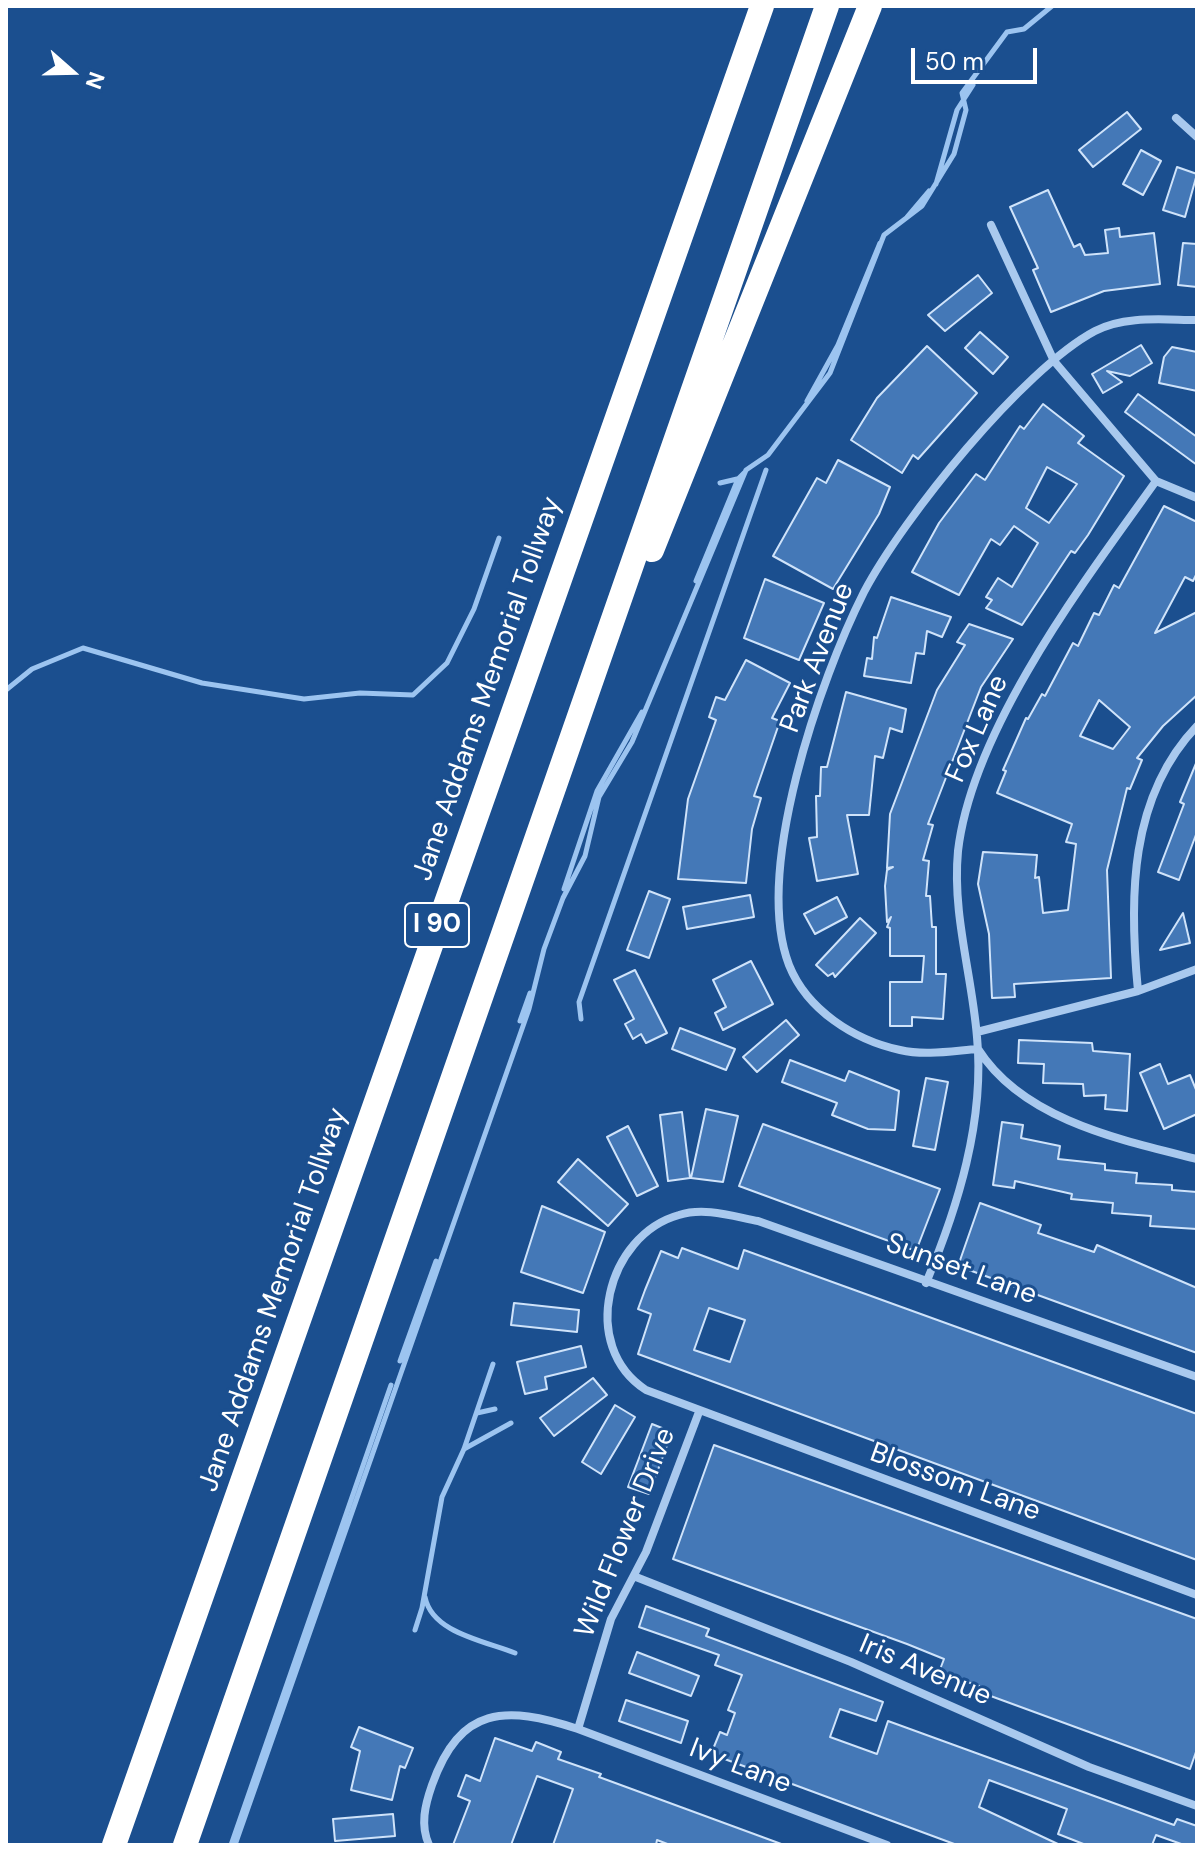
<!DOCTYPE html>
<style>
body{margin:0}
#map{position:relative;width:1203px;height:1851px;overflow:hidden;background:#1b4f8f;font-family:"DM Sans",sans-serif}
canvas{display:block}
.frame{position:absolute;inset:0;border:8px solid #fff;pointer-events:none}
.north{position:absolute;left:32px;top:32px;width:80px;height:80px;-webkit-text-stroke:6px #1b4f8f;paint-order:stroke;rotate:110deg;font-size:22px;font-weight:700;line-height:32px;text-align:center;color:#fff}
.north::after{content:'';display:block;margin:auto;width:28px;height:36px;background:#fff;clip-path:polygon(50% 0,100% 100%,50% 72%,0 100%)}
.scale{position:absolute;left:911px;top:48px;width:126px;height:36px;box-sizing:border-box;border:4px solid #fff;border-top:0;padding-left:10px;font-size:24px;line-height:28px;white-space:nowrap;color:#fff;-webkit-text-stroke:6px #1b4f8f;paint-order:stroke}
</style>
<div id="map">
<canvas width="1203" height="1851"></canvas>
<div class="frame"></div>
<div class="north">N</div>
<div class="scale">50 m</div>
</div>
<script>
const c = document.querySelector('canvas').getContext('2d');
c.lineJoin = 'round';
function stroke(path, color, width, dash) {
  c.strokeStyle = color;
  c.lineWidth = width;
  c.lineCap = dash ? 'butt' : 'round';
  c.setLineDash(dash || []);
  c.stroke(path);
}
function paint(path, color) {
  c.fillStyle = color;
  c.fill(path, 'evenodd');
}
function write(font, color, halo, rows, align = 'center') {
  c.font = font + ' "DM Sans",sans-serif';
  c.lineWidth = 6;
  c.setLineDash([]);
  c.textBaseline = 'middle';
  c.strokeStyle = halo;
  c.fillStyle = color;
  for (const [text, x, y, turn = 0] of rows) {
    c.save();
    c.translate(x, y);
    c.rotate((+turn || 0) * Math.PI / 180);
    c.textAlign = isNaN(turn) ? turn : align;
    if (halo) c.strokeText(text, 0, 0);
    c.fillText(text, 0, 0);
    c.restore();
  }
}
stroke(new Path2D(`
 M936,184L957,110L973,85
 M907,217L929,191
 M807,401L838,345L880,243
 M720,483L737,479
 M696,581L738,479L744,473
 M6,690L32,669L83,648L202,683L304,699L360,693L413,695L447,663L474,609L499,538
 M564,889L597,791L642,712
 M581,1019L579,1002L766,470
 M520,1021L530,993
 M400,1361L436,1261
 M477,1413L495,1409
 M464,1449L511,1423
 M425,1597C432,1633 485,1641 515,1653
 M415,1630L422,1608L442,1497L464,1449L493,1364
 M231,1845L391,1385
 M235,1845L529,1009L544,949L563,898L585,856L599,797L632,742L746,470L768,455L830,373L884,235L922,206L954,154L966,110L962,93L1007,32L1024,29L1052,6`), '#9cc4f0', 5);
const building = new Path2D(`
 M1127,112L1141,129L1093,167L1079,150Z
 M1141,150L1161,161L1143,195L1123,184Z
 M1177,167L1197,174L1185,217L1163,210Z
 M1048,190L1074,247L1080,244L1085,255L1108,253L1105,230L1119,228L1120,237L1154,233L1160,284L1104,291L1051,312L1033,270L1038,268L1010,207Z
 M1183,243L1197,244V287L1178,285Z
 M978,275L992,293L945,331L928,315Z
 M980,332L1008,357L993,374L965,348Z
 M1141,345L1152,363L1130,376L1107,371L1122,382L1103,393L1092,374Z
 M927,346L977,393L918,459L913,455L902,473L851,440L877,398Z
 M1172,347L1197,352V391L1159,383L1164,357Z
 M1138,394L1197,437V465L1125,412Z
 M1043,404L1084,436L1078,443L1124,476L1088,535L1075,553L1071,551L1022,625L986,608L992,600L986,597L998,578L1012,587L1038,543L1014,526L1000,545L991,539L959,595L912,572L939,523L976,474L985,480L1020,426L1024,429ZM1047,467L1077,484L1049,523L1026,508Z
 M838,460L890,487L879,514L833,589L773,556L817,478L826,483Z
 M1164,506L1197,522V573L1193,581L1185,577L1155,633L1197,612V695L1163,726L1137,758L1142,760L1130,789L1127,788L1107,870L1111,978L1014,984L1015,997L992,998L989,934L978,884L983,852L1037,855L1035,878L1039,877L1043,913L1068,910L1076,844L1066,842L1072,824L997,793L1006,771L1003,770L1026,718L1028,719L1042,694L1045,696L1073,643L1078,646L1094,613L1099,615L1114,585L1119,588ZM1099,700L1130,727L1113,749L1080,736Z
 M765,579L824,603L799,660L744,638Z
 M891,597L951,617L942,637L927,631L924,654L916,653L911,683L864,676L867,658L872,659L874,637L877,638Z
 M969,624L1013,639L981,687L928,824L933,825L923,860L929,861L926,896H930L932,927H936V974H946L943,1019L912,1017V1026H890V982H922L924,956H890V928L887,927L891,917L887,922L885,886L887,870L893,867L887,868L890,814L937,690L965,645L957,642Z
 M746,660L790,683L772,718L780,721L754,796L761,798L752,829L746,883L678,879L688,799L716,720L709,717L716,697L725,700Z
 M846,692L906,709L902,732L890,728L883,758L875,756L869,815H847L858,874L817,881L809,838L817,837L816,796H820L821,767H827Z
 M1197,761V832L1179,880L1158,872L1184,804L1180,802Z
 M649,891L670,899L649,958L627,950Z
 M750,895L754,917L687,929L683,907Z
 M837,897L847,917L815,934L804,914Z
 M1183,913L1190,943L1160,950Z
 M860,918L876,933L835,977L833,973L828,976L816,965Z
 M751,961L773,1004L723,1030L715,1013L726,1007L713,980Z
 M635,970L667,1033L646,1043L641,1034L633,1039L625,1024L634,1019L614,980Z
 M786,1020L799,1035L757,1072L743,1057Z
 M680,1028L735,1049L726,1070L672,1049Z
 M1019,1040L1092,1043L1093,1051L1130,1054L1127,1111L1105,1109L1106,1095L1084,1096L1083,1084L1043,1083L1044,1064L1018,1063Z
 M790,1060L845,1081L849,1071L899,1091L895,1130L868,1129L832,1115L837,1103L782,1082Z
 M1160,1064L1168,1084L1190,1075L1197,1092V1114L1164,1129L1140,1073Z
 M926,1078L948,1082L935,1150L913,1146Z
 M706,1109L738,1116L723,1182L691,1178Z
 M682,1112L690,1178L668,1181L660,1115Z
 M1002,1122L1023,1125L1021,1138L1060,1146L1058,1159L1105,1164V1170L1137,1173L1136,1183L1172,1185V1190L1197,1192V1229L1150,1226L1151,1216L1112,1213L1113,1203L1071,1199L1072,1194L1015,1181L1014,1188L993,1185Z
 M763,1124L940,1189L916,1251L739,1186Z
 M628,1126L658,1186L637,1196L607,1137Z
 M578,1159L628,1204L608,1226L558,1182Z
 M980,1203L1041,1225L1038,1233L1094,1252L1097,1245L1197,1288V1353L958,1266Z
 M542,1206L605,1232L583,1293L521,1272Z
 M682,1248L738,1269L744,1250L1197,1414V1560L638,1354L651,1314L638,1309L645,1290L661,1251L678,1258ZM709,1308L745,1320L730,1362L694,1350Z
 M514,1303L579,1310L577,1332L511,1325Z
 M581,1346L586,1367L545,1377L547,1389L525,1394L517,1362Z
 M593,1378L607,1395L554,1436L540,1418Z
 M615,1405L635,1417L601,1474L582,1462Z
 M652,1424L672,1432L649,1494L628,1487Z
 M714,1445L1197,1619V1749L1190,1769L977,1691L979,1686L939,1672L944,1659L907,1644L673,1559Z
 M646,1606L709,1629L706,1636L883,1702L876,1721L840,1709L830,1737L877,1754L888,1721L1174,1825L1177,1819L1197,1826V1845H1184L1156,1835L1152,1845H1086L1058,1834L1067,1809L989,1780L979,1807L1060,1845H957L711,1754L720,1732L727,1735L735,1713L728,1710L742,1675L715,1665L719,1655L639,1627Z
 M637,1652L699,1676L691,1696L629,1673Z
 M626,1700L688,1721L681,1743L619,1721Z
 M359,1727L413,1748L405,1768L400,1766L392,1800L351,1790L360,1751L351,1747Z
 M495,1738L532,1751L536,1742L561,1752L558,1759L601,1774L599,1777L784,1845H670L657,1840L656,1845H553L573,1789L537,1776L511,1845H453L470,1801L458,1796L466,1775L480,1781Z
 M393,1814L395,1836L335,1841L333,1819Z`);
paint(building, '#4478b7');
stroke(building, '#cfe3fa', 2);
stroke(new Path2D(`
 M1176,118L1197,137
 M991,225L1054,361L1156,481L1197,498
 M1197,320C1165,320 1125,315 1095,331C1022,370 903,518 864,592C820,679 753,871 789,965C807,1010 854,1040 900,1050C925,1056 952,1051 978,1049C1023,1120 1121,1140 1197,1159
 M1138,991C1129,899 1129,797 1197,726
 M977,1032L1138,991L1197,969
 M926,1283C958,1207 985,1120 977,1037C972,975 952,914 958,851C972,729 1085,580 1156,481
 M1197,1377L758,1221C732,1216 704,1207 679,1215C607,1235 578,1346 646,1390L1197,1595
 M636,1577L851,1662L1089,1767L1197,1806
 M578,1729L611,1619L646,1552L699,1412
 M429,1845C420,1825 425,1805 432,1785C460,1706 505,1705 578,1729L887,1845`), '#a9c9ee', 8);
stroke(new Path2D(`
 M652,550L870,6
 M114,1845L762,6
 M185,1845L827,6`), '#fff', 24);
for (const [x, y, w] of [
 [437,925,64]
]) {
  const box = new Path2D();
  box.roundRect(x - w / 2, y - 22, w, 44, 6);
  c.fillStyle = '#1b4f8f';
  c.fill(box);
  stroke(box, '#fff', 2);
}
write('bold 26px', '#fff', null, [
 ["I 90",437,925]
]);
write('28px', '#fff', '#1b4f8f', [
 ["Park Avenue",818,658,-69],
 ["Jane Addams Memorial Tollway",488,689,-71],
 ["Fox Lane",978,729,-66],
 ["Sunset Lane",961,1270,20],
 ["Jane Addams Memorial Tollway",274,1300,-71],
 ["Blossom Lane",955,1483,20],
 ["Wild Flower Drive",626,1533,-68],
 ["Iris Avenue",925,1671,23],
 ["Ivy Lane",740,1767,21]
]);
</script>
